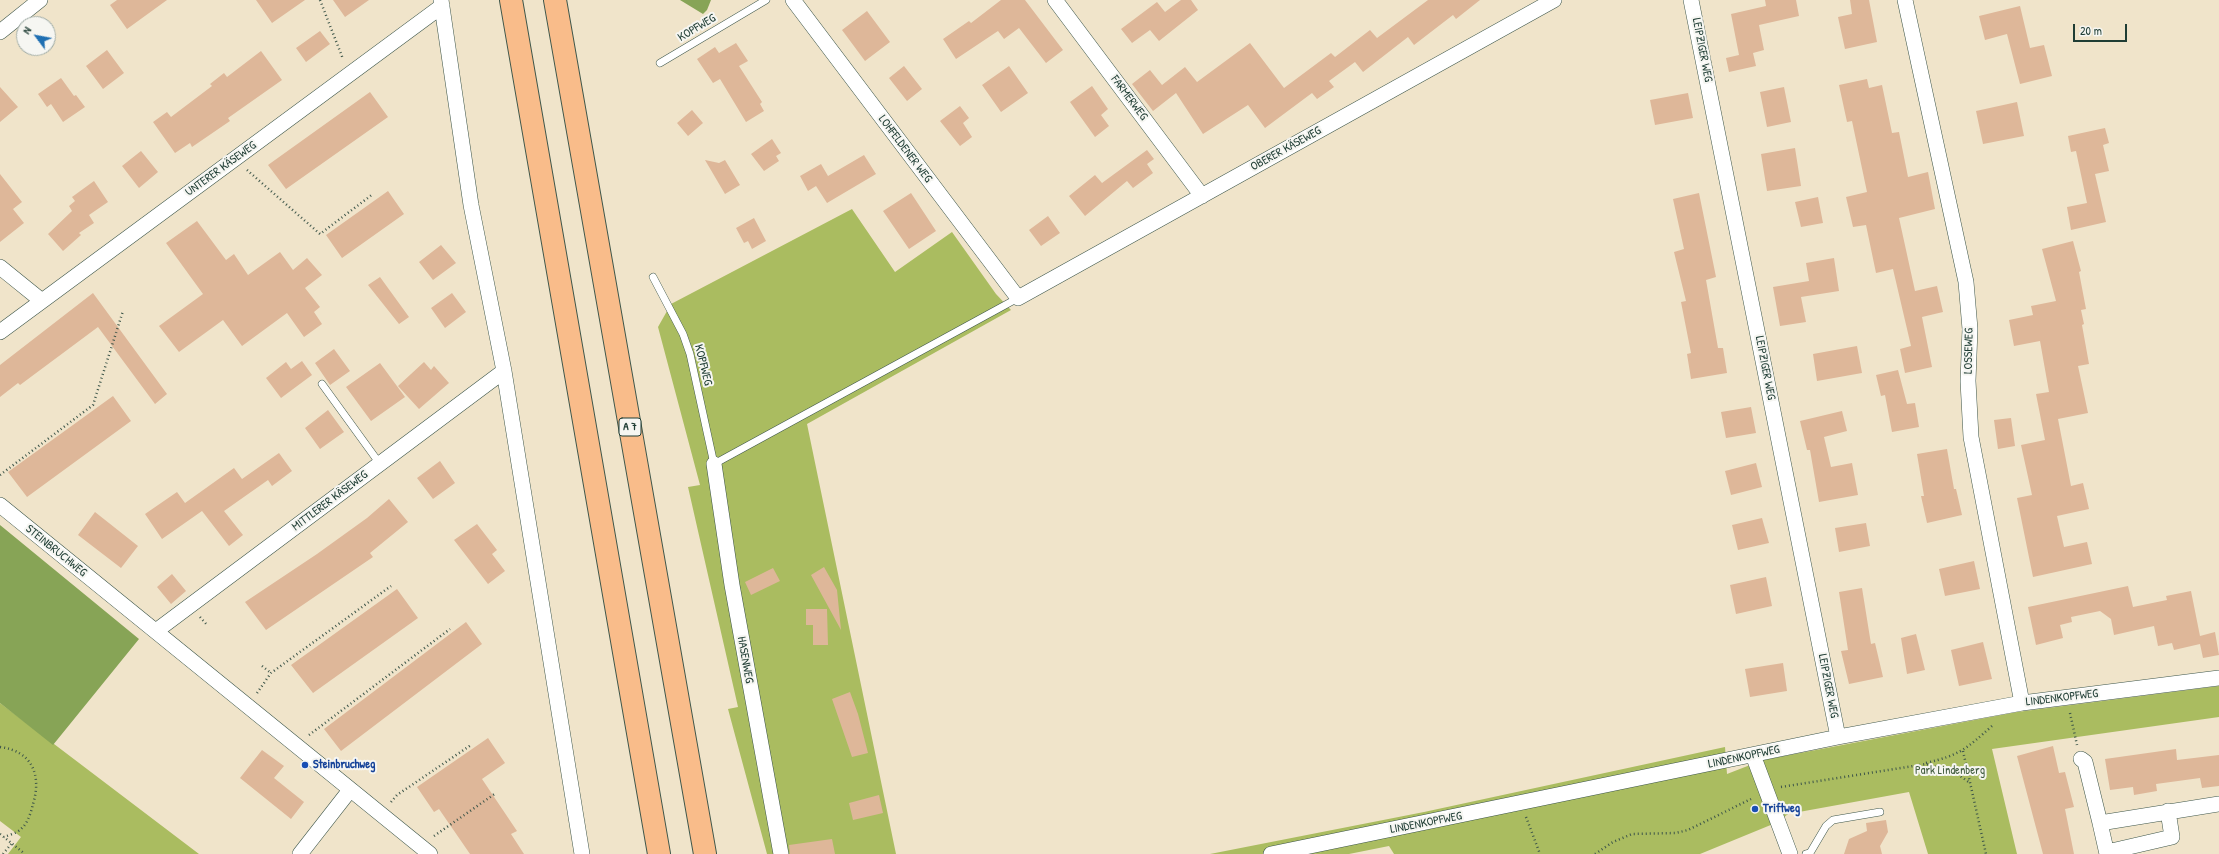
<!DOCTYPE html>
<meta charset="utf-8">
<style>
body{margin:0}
#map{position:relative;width:2219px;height:854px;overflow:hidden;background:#f0e4ca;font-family:"Patrick Hand",sans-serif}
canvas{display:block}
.north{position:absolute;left:16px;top:16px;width:40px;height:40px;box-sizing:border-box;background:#f6f6f2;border:1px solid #a0aca6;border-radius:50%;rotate:302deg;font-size:11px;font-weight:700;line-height:16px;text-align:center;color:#1f3d34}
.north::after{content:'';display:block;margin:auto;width:14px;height:18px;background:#1f6fb2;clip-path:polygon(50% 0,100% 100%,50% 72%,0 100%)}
.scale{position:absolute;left:2073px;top:24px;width:54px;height:18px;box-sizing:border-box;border:2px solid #1f3d34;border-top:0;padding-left:5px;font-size:12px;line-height:14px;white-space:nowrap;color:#1f3d34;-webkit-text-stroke:3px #f6f6f2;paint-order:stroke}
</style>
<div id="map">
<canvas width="2219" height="854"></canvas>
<div class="north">N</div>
<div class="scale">20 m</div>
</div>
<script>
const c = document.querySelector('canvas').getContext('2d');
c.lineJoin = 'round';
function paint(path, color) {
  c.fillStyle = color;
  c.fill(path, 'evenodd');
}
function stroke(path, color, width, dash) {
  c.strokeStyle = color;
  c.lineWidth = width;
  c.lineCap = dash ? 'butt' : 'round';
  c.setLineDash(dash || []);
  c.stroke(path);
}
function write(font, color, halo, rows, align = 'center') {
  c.font = font + ' "Patrick Hand",sans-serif';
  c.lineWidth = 4;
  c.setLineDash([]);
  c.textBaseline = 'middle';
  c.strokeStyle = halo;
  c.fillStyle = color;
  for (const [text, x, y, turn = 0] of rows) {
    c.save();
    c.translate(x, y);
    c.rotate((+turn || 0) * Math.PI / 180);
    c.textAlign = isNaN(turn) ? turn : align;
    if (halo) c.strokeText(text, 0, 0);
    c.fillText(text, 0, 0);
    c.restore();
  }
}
paint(new Path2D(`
 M852,209L895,272L952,232L996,294L1011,310L807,424L896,854H767L728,709L738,707L688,487L700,485L658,327L671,304Z
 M2219,686V717L1992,749L2017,854H1928L1909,792L1788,814L1778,822L1700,854H1394L1389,846L1349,854H1210L1424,812L1725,747L1727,774L1763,760L2017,712Z
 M0,703L199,854H8L21,837L0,821Z`), '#aabc60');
paint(new Path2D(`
 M680,0H711L707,10L703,14Z
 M0,525L139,639L53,745L0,703Z`), '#87a456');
paint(new Path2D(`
 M117,0H167L127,29L110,5Z
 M256,0H305L272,23Z
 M333,0H369L345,17Z
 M1001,0H1025L1063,50L1046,63L1019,28L1004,39L998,31L956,59L943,39L969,21L971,23Z
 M1181,0H1191L1198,10L1159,41L1150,30L1132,43L1121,29L1157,2L1165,12Z
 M1428,0H1480L1456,19L1453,15L1414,45L1408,37L1363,72L1355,62L1329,81L1334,87L1317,99L1312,93L1265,128L1248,105L1203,134L1176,93L1153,111L1132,84L1150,70L1162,85L1185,67L1197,82L1250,43L1284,88L1331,53L1335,57L1370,30L1377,38Z
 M1765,0H1796L1799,16L1759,25L1764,50L1753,53L1756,66L1729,72L1726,58L1739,55L1731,14L1766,6Z
 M1850,0H1869L1877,42L1845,49L1838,17L1852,14Z
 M2020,6L2030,48L2044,45L2052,76L2020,84L2007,34L1985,40L1979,16Z
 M867,11L890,42L865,61L842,30Z
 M320,31L330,44L306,62L296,48Z
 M736,43L748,61L739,66L762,102L760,104L764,111L746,122L720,79L713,83L697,59L715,47L719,53Z
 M107,50L124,73L103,89L86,66Z
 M261,51L282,80L228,118L230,121L192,147L190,143L175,153L153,122L167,112L171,117L212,86L210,84L224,73L227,77Z
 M904,66L922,89L907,101L889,78Z
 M1009,66L1028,93L1001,112L982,85Z
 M61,78L74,96L76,95L85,107L63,122L51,104L47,107L38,94Z
 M1867,79L1869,88L1882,85L1892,133L1899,132L1908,177L1928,172L1935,209L1899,218L1915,291L1937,286L1943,312L1922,317L1932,367L1905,373L1900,349L1911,346L1893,269L1876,273L1866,225L1853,227L1846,197L1867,192L1852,121L1847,122L1839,85Z
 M1092,86L1108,109L1101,115L1109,126L1095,137L1070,102Z
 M0,87L18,107L0,122Z
 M1784,87L1791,122L1767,127L1760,92Z
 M370,92L388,117L286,189L268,165Z
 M1688,93L1693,118L1655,125L1650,100Z
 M2017,102L2024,136L1983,144L1976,111Z
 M960,106L969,118L963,123L972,137L960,146L940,121Z
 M692,110L703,123L688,136L677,123Z
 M2105,128L2109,143L2103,145L2109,171L2095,174L2106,222L2071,230L2067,207L2087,203L2076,151L2071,152L2068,136Z
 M772,139L781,153L776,156L779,161L764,171L751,154Z
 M1795,148L1801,186L1767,191L1761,154Z
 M1147,150L1154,159L1147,164L1153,173L1133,188L1127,181L1085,216L1069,196L1095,175L1102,183Z
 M141,151L158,172L139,188L122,166Z
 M864,155L876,174L827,203L816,186L808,191L800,176L821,164L828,176Z
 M705,160L719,163L725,160L740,185L725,194Z
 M0,174L22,202L13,209L24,223L0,242Z
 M94,181L108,202L89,215L94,223L79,233L81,235L63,251L48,234L72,211L69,206L75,201L72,197Z
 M388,191L404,214L342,258L326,235Z
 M911,193L936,231L909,249L883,211Z
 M1699,193L1716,277L1706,280L1718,348H1723L1727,373L1691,379L1687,354L1691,353L1681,302L1686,301L1674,252L1684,249L1673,199Z
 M1818,197L1823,223L1801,227L1795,202Z
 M1048,216L1060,233L1041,246L1029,230Z
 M754,218L766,241L752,249L748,241L744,243L736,228Z
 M197,221L226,260L234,254L248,275L280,252L293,270L307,258L322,275L305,288L320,307L314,312L322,324L304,337L287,313L242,346L223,320L179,352L159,326L203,294L166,243Z
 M2073,241L2081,271L2079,272L2086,309L2081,310L2084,324L2082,325L2089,364L2078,366L2088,413L2058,419L2071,486L2083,483L2089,509L2057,516L2064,547L2087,542L2092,564L2033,577L2017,498L2032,495L2021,445L2045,440L2036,394L2049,392L2040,341L2014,346L2009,320L2033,315L2031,306L2056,301L2042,249Z
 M441,245L456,263L433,280L419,262Z
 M1834,258L1839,291L1801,297L1806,322L1780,326L1773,287L1809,281L1806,263Z
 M380,277L409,317L399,324L368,285Z
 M93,293L167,394L155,404L98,327L20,385L18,383L0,397V365Z
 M452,293L466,312L445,328L431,308Z
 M1857,346L1862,373L1817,381L1813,354Z
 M334,349L350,371L330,385L315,363Z
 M302,361L312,375L281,398L266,378L286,362L291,369Z
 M424,362L431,370L434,366L449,383L419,409L398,386Z
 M380,363L405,397L371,421L346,387Z
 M1898,370L1907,404L1915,403L1919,427L1892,432L1885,395L1881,396L1876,375Z
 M113,396L131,421L27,497L8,472Z
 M1751,407L1756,433L1726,438L1721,412Z
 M328,410L344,432L320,449L305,428Z
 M1842,411L1847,431L1824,437L1831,467L1852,463L1858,495L1819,502L1810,450H1807L1800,421Z
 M2011,418L2015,446L1998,449L1994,420Z
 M1947,449L1954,489H1956L1962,515L1927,523L1921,496H1924L1917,454Z
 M279,453L292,471L272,486L268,480L224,511L243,535L229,546L202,511L162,539L145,514L177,492L185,503L234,468L242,479Z
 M440,461L455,483L433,499L417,478Z
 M1756,463L1762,487L1731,495L1725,471Z
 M389,499L408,522L370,553L373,557L266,630L245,602L317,554L367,518Z
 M95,512L138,546L121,568L78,535Z
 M1762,518L1769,543L1738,550L1732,525Z
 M1866,523L1870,546L1839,552L1835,528Z
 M477,524L497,550L492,554L505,571L488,584L454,540Z
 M1974,561L1980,589L1945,596L1939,569Z
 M824,567L837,590L841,630L811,575Z
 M773,568L780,581L751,595L745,582Z
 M172,574L186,591L171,604L157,587Z
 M1766,577L1772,606L1736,614L1730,585Z
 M2128,586L2133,607L2167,600L2166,596L2191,591L2200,636L2215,632L2219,655L2203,658L2200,644L2174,650L2172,643L2158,646L2154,626L2114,635L2111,619L2100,611L2071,617L2072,622L2060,625L2063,638L2036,645L2028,607Z
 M1862,588L1871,644L1875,643L1883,677L1849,684L1841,651L1848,650L1839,592Z
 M397,589L418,618L313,693L291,665Z
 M806,609H827L828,645H813V625H806Z
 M466,622L482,644L341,751L324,729Z
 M1916,634L1925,670L1907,674L1901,638Z
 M1983,642L1992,679L1959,686L1951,650Z
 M1783,663L1787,691L1750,697L1745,669Z
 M850,692L858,714L868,753L852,757L832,699Z
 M488,738L505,763L482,779L517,831L511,834L524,854H470L439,809L434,812L417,787Z
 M2053,746L2059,773L2065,772L2074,807L2065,809L2074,854H2043L2017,756Z
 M2176,749L2177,760L2219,755V786L2202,788L2200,778L2156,784L2157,791L2134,795L2133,787L2110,790L2105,759Z
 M262,750L284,766L274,778L304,802L291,819L240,778Z
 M879,795L883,813L853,820L849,803Z
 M1886,820L1888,832L1880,846L1882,854H1844L1849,839L1867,831L1866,823Z
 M832,839L835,854H790L789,845Z`), '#deb799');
const lane = new Path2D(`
 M660,63L766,0
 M653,277L683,334L690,354L714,464L1018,298
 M322,384L380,464
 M1806,854L1810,853L1826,826L1833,820L1880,812`);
const street = new Path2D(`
 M441,0L471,205L504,371L582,854
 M793,0L1018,298L1554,0
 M1055,0L1202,196
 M1691,0L1838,737
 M1905,0L1966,282L1970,329L1968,381L1971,437L2022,703
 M0,32L40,0
 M0,267L42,301
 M0,332L442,6
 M714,464L732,585L781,854
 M0,505L430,854
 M156,631L504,371
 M1753,755L1790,854
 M2081,759L2085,762L2100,823
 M2107,852L2172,837L2168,811
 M300,854L350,790
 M1271,854L1838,737L2022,703L2219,678
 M2107,854L2100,823L2219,804`);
const highway = new Path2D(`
 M511,0L659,854
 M555,0L705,854`);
stroke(lane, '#3e564a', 8);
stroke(street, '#3e564a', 16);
stroke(highway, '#3e564a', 24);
stroke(new Path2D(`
 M320,0L343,59
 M247,170L320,234L373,194
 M0,475L93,405L123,311
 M200,617L208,626
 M262,666L271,673
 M257,693L271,673L391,586
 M2070,713L2077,745
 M309,735L450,629
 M0,747C32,751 42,775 33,804C31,812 28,823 21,829C17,833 9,835 4,837
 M1963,751L1986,854
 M1926,763C1960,755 1966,749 1992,726
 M1781,787L1926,764L1956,773L1970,783
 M391,802L397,795L471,745
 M1526,817L1540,854
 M0,834L25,854
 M434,836L496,793
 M3,854L12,843
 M1595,854L1613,842L1632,834L1676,833L1688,830L1751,799`), '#3e564a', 2.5, [1, 3]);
stroke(lane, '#fff', 7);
stroke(street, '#fff', 15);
stroke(highway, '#f9bc8a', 22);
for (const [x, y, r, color] of [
 [305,765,4,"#1a4fb4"],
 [1755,809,4,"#1a4fb4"]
]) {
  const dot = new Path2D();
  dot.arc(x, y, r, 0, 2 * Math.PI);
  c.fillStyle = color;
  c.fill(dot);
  stroke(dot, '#f6f6f2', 1.5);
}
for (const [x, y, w] of [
 [630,427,22]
]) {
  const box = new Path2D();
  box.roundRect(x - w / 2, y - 9, w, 18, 3);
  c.fillStyle = '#f6f6f2';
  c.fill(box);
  stroke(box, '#1f3d34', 1);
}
write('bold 11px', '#1f3d34', null, [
 ["A 7",630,427]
]);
write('12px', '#1f3d34', '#f6f6f2', [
 ["KOPFWEG",697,28,-31],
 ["LEIPZIGER WEG",1702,50,79],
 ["FARMERWEG",1129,98,53],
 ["LOHFELDENER WEG",905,149,53],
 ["OBERER KÄSEWEG",1286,149,-29],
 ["UNTERER KÄSEWEG",221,169,-36],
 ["LOSSEWEG",1969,351,-89],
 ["KOPFWEG",703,365,76],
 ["LEIPZIGER WEG",1765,368,79],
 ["MITTLERER KÄSEWEG",330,501,-37],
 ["STEINBRUCHWEG",56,551,39],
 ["HASENWEG",745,660,80],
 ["LEIPZIGER WEG",1828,686,79],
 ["LINDENKOPFWEG",2062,698,-7],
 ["LINDENKOPFWEG",1744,757,-12],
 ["LINDENKOPFWEG",1426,823,-11]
]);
write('bold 12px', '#164399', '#f6f6f2', [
 ["Steinbruchweg",313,765],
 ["Triftweg",1763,809]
], 'left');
write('12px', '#425d3f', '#f6f6f2', [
 ["Park Lindenberg",1950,771]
]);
</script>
